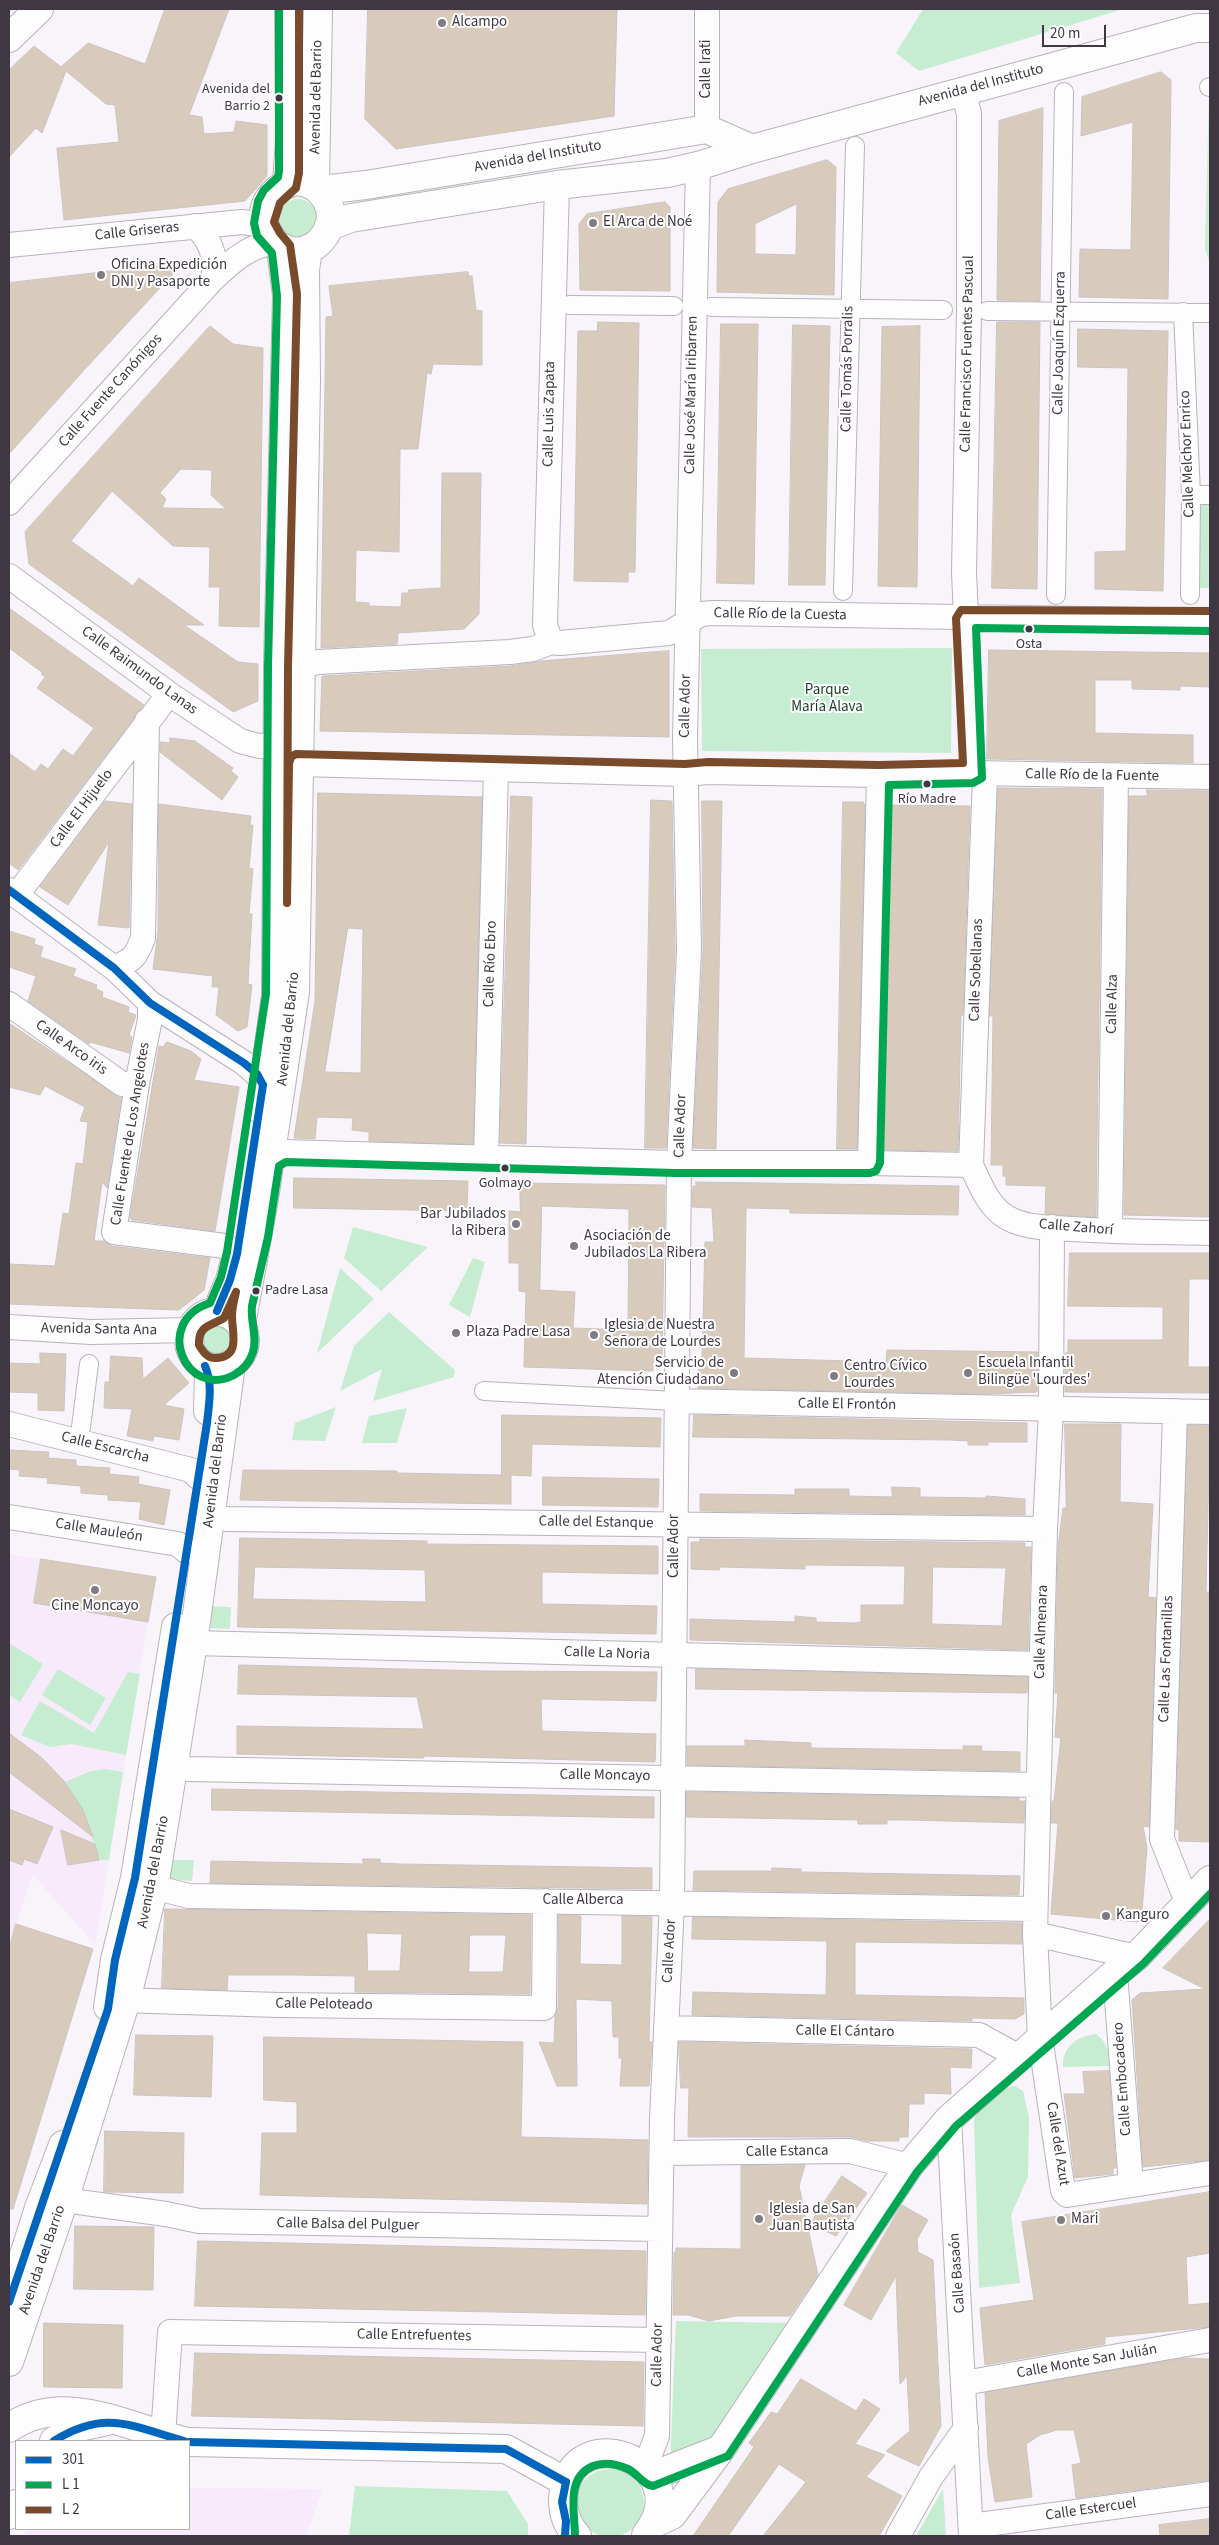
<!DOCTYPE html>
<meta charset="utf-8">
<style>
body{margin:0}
#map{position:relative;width:1219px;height:2545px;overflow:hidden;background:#f9f4fa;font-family:"Source Sans 3",sans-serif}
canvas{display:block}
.frame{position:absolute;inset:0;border:10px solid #3f3842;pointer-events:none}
.legend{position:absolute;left:15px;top:2440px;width:175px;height:90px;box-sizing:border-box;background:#fff;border:1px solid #b2afb3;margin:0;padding:6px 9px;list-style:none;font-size:15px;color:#3f3842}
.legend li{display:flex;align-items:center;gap:10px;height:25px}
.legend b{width:25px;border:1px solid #b2afb3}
.scale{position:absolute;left:1042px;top:25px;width:64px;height:22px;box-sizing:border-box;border:2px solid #3f3842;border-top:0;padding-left:6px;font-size:15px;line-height:18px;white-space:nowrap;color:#3f3842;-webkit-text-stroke:4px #fff;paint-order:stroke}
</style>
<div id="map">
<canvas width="1219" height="2545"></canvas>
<div class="frame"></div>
<ul class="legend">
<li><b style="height:6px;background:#0065bd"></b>301</li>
<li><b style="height:6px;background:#00a651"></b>L 1</li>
<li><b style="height:6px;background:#7a4b2a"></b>L 2</li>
</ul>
<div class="scale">20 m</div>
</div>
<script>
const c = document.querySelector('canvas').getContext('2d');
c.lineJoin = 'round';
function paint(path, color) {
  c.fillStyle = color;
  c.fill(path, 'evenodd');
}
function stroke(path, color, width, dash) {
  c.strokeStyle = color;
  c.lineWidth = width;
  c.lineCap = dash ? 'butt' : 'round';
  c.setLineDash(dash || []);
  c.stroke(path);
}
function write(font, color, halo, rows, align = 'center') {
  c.font = font + ' "Source Sans 3",sans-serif';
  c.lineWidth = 4;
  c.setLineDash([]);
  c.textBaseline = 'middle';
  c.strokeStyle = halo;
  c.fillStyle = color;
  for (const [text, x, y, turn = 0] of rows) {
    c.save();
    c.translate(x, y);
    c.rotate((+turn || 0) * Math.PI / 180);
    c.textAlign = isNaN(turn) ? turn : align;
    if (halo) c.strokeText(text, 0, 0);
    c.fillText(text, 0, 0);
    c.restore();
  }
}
paint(new Path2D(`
 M9,1554L41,1559L34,1603L148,1622L95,1945L33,1875L9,1944Z
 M189,2488L323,2489L306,2536H21L28,2529H189Z`), '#f7ebfb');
paint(new Path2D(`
 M923,9H1135L1120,10L919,71L896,53Z
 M1210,57V264L1205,249Z
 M279 218a19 19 0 1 1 38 0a19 19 0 1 1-38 0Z
 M1195,503H1210V588H1196Z
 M952,648L951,753L702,751L701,649Z
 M353,1227L428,1247L381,1291L344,1258Z
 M473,1258L485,1262L470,1317L449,1305Z
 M340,1268L374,1299L317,1353Z
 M389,1312L455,1370L454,1377L373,1401L382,1369L340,1391L354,1346Z
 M196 1341a20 20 0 1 1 40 0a20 20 0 1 1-40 0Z
 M336,1407L325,1441L292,1440L295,1423Z
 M407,1408L397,1443H362L369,1416Z
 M211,1606L231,1607L230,1629L210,1628Z
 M9,1643L43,1664L20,1702L9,1695Z
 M58,1669L106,1698L90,1725L42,1695Z
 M128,1672L140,1674L126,1755L71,1744L50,1747L21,1735L40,1701L94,1733Z
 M105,1769L123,1772L109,1860H99L83,1810L65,1782L91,1771Z
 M172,1860H194L192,1881L168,1879Z
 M1096,2034C1108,2043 1109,2052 1109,2066L1063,2067C1062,2047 1077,2036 1096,2034Z
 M1015,2086L1023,2091L1029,2117L1028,2177L1011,2215L1020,2283L979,2288L974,2121C978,2105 999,2088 1015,2086Z
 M676,2321L793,2323L714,2441L670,2464Z
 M576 2503a34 34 0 1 1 68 0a34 34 0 1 1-68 0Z
 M355,2486L507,2491L528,2524V2536H349Z
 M943,2489L946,2536H916Z`), '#c6edd1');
const building = new Path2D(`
 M165,9H229L189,115L202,117L204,134L234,132L236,121L267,125V176L245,201L64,220L57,148L119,142L115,105L106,104L66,71L42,133L36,128L9,157V70L34,46L61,67L88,43L145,64Z
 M368,9H617L614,116L396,149L365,119Z
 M1161,72L1171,80L1168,299L1079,297L1080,249L1131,250L1133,122L1081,136L1082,97Z
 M1043,108L1040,301L997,300L999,121Z
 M827,160L836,167L834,295L717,292L718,202L728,189ZM797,204L796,255L755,254V224Z
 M665,202L670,207V291L580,290L579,224L587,214Z
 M183,263L85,369L9,454V283Z
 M468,272L469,276H472L476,310L482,311V365L433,364L431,374L427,373L418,449H400L399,552L356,550L355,602L369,603V606L401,607L402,593H409L408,590L441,588L442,473H481L479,614L464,629L398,633L397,644L321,648L326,317L333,316L329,286Z
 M598,322L639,323L635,572H628V582L574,581L578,331H597Z
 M997,322H1040L1037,589L992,588Z
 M721,324H758L754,584L717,583Z
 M793,325L830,326L825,585H789Z
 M210,326L233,344L263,348L259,627L219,626L220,587H209L210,547L173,546L112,491L71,541L133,586L139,578L179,607L204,625H184L238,662L258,664V701L233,712L29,564L25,532ZM181,469L212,470L211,495L226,509L162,508L166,499L160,493Z
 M920,326L917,587L878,586L882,327Z
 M1078,329L1168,331L1163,591L1095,589V552L1126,551L1128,368L1078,367Z
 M9,608L144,705L18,870L9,863V753L35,772L41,764L48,769L63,749L73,756L94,728L37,688L45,677L41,674L43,673L9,648Z
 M989,650L1210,653V687L1180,686V690L1132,689V680H1095V733L1193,735V763L987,759Z
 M669,651V737L320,731L322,676L511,666L541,661Z
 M170,738L195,741L233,768L231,771L238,777L222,800L160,752V742L170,743Z
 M998,788L1102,789L1096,1217L1045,1214L1046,1186L1006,1185V1176H1003V1165H991L993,1016H990Z
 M1147,790L1210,791V1217L1124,1215L1129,796H1147Z
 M318,793L482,797L473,1144L369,1141V1132L352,1130L353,1118L317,1117L315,1139L294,1138L315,1001ZM348,928L363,929L361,1073L325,1072Z
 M511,796L532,797L526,1144L500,1143Z
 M651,800L672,801L675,950L666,1148H645Z
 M105,801L132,804L129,928L98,925L109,842L68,905L40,887Z
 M702,801H722L716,1149L693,1148L703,951Z
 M843,802H863L865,805L857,1149H837Z
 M159,804L251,816L250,825H253L249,868L253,869L249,914H252L248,984L252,985L247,1027L238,1031L216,1015L219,987H212L213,976L153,969L158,932Z
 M892,805L970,806L963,1015H961L958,1151L884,1150Z
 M9,931L35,939L34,944L43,947L40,957L76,969L73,976L97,985L96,989L103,992L102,997L129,1007L128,1012L136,1015L129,1035L132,1037L129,1053L90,1042L89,1044L28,1001L36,976L9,967Z
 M9,1023L121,1098L107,1188L102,1182L94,1241H104L112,1246L210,1258L204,1290L179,1310L9,1304V1264L55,1266L63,1213L69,1214L76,1163L83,1164L88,1122L80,1121L85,1107L45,1086L40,1095L9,1087Z
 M167,1042L191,1051L201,1059L194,1080L239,1087L215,1231L132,1220L130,1218L159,1046L163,1047Z
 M294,1178L468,1181L467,1211L294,1208Z
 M696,1182L959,1186L958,1215L790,1213V1209L746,1208L744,1358L886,1362L887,1350L1038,1352L1037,1392L986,1394L698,1388L699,1358H702L705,1242H714L712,1208L692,1207L693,1186H696Z
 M520,1183L665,1185L662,1361H653V1371L524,1367L526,1292L519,1291V1263H509V1211L520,1212ZM542,1206L629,1209L628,1330L573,1328L575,1292L540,1290Z
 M1070,1253H1210V1279H1189L1188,1367H1210V1393L1065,1392V1353H1068V1340H1163V1307L1068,1306Z
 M40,1353L66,1354L64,1411L38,1410V1393L9,1392V1363L40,1364Z
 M111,1356L142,1358L143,1379L168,1358L189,1383L164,1405L184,1409L179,1440L154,1436L153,1441L127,1436L132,1409L104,1408L105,1382H109Z
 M502,1415L661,1418L660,1447L532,1444L531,1476L511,1475V1504L240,1500L243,1470L397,1471V1473L501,1475Z
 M694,1415L1027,1423V1442H988V1445H968V1441L950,1440L693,1437Z
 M1065,1424H1121L1120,1502L1153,1504L1148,1597L1156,1598L1149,1827L1143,1826L1147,1848L1142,1911L1138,1922L1051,1914L1058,1823H1051L1052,1801H1054L1061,1738L1055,1737L1058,1693H1055L1058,1547L1063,1508H1066Z
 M1188,1425L1210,1426L1206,1592H1210V1842L1179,1841V1830L1176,1829Z
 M9,1450L49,1452L48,1458L76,1460V1466L110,1468L109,1474L139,1477L138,1484L170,1490L164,1525L139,1519L141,1502L108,1500V1495L81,1493V1486L47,1483L48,1478L19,1476L20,1470L9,1469Z
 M543,1477L659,1479L658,1507L543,1505Z
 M892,1487L920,1488V1497L986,1498V1496L1025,1499V1515L700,1511V1494L795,1495V1489H849V1496L892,1497Z
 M240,1538L427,1541V1544L658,1546V1574L542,1572V1604L657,1606L656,1634L238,1627ZM255,1567L425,1570L426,1602L253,1599Z
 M700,1539L1025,1543V1547H1031L1028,1650L690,1640V1619L795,1622V1616L816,1618V1622L852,1623L861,1622V1605H904L905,1566L805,1565V1569L720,1567L719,1570L691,1569V1542H700ZM933,1567L1006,1568L1002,1626L932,1624Z
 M41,1559L156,1577L148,1622L34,1603Z
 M239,1665L484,1671L657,1672L656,1701L541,1699L542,1731L656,1734L655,1762L424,1756V1758L237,1754V1726L424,1729L417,1697L238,1694Z
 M696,1669L1028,1677L1027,1693L696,1689Z
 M9,1733L42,1758L64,1781L83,1810L93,1837L9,1772Z
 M745,1740L811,1743V1748L963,1750V1746H982L981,1751L1020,1752V1771L687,1765V1746H745Z
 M212,1789L654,1797V1818L212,1810Z
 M687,1792L1019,1798V1801H1025L1024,1823L907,1820H887V1824H858V1820L687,1817Z
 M9,1809L53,1827L37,1864L24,1859L22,1865L9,1860Z
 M61,1830L95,1844L99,1860L68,1865Z
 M363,1859H380V1863L400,1864L652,1868V1889L210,1883L211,1861L363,1864Z
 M772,1868L801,1869V1872L1020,1876L1019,1895L693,1890L694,1871H772Z
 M165,1909L531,1915L530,1994L355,1992V1976L293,1975H228L227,1990L162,1988ZM367,1933L402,1934L400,1971H368ZM470,1935H506L503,1972H469Z
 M559,1915L581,1916L580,1964L622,1965V1916L652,1917L649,2042H652L649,2086H620L622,2058H619V2037H613L612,2001L576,1999L577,2086H557L539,2042L554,2043L555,2016L558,2008Z
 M693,1917L1022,1923V1944L855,1942V1995L1024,1998V2014L1015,2019L972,2018V2021L692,2015L693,1992L826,1995L827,1941L692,1939Z
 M1210,1919V2160L1143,2167L1132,2000L1140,1993L1205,1989L1163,1968Z
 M16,1924L93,1949L13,2209H9V1949Z
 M136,2035L213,2036L211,2097L134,2095Z
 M264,2037L523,2042L521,2137L648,2140L647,2204L260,2195L262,2133H297V2102L264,2100Z
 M679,2042L972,2049L971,2068L950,2067L951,2094L924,2093V2104H909L908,2137H899V2141H867L850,2137H688L689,2088H681Z
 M1109,2071L1116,2168H1113V2174L1075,2178L1064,2094H1085L1083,2072Z
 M105,2131L184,2133L183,2193L104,2192Z
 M805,2165L799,2186L818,2275L790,2316H736L709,2321L688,2315H673L674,2252H676V2248L741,2249V2166Z
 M842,2176L867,2193L836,2236L810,2224Z
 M1210,2192V2253L1186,2257L1188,2305L1210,2303V2327L1105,2337V2344L985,2365L980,2308L1034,2300L1022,2222Z
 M902,2205L928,2220L917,2239L918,2252L933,2260L941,2426L919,2466L886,2451L910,2431L907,2376L900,2384L896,2276L871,2320L844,2305Z
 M75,2226L154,2227L153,2290L74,2289Z
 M198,2241L646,2251L645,2315L195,2306Z
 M44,2323L123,2325L122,2388L44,2387Z
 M195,2353L644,2362L643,2426L192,2416Z
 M1185,2358L1210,2359V2480L1076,2498L1072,2465L1081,2463L1074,2430H1057L1040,2435L1026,2444L1032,2497L995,2502L988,2457L985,2393Z
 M801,2379L856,2411L864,2399L880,2409L855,2444L885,2455L866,2477L902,2496L879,2536H763L806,2482L779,2464L728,2536H693L754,2447L749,2443L771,2412L777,2414Z
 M1210,2519V2536H1160L1159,2525Z`);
paint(building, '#d8cbbc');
stroke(building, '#c9c4c2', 1);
const pedestrian = new Path2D(`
 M1209,87H1210
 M569,305L674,306
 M711,307L943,310
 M987,311L1210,313
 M1183,312L1191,495L1190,595
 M1191,495H1210
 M843,591L855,146
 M1056,595L1064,92
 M484,1391L676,1401
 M81,1427L89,1364`);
const minor = new Path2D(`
 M707,9V129
 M963,90L969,114V310L964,572L973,773
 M195,226C211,240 217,258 213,279
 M9,245L242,222L265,225
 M9,503L213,279C230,263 249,245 273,243
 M9,576L169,694L240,741L259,746L278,745
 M551,642L545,625L557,185
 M300,669L309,664L318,662L510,652L533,649L551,642L560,643L669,633L701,614L713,613L1210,621
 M299,764L685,774L708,772L879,775L973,773L1210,777
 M985,775L971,1165C981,1186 990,1212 1014,1221C1031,1228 1054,1228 1072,1229C1118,1232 1164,1232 1210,1233
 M9,890L114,968L150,1003L244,1063L257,1074L263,1085
 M16,896L169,694
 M114,968C133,960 136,957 143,938L147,721
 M150,1003V1019L137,1084L114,1232L225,1246L237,1254
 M9,1004L122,1084H137
 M486,1159L496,769
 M270,1160L283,1152L675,1163H870L971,1165
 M870,1163L879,775
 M1052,1227L1051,1409L1045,1529L1035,1934L1040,2037L1063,2191L1067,2195L1210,2173
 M1110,1231L1116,776
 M9,1327L91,1332L190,1330
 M676,1401L1210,1412
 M1175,1411L1162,1839L1187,1902
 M9,1424L191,1470L198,1477
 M212,1509L219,1517L226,1519L1045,1529
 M9,1517L178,1544L186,1551
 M177,1635L193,1643L1041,1664
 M173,1764L188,1769L1038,1785
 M137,1880L145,1885L189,1896L1035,1909
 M1035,1934L1136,1957
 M1115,1973L1131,2185
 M111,2006L119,2000L279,2005L544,2008L545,1901
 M666,2028L979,2035L1019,2057
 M949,2119L971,2536
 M663,2153L850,2151L909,2166
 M53,2186L64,2200L166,2214L199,2221L660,2229
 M964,2383L1210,2340
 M163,2436L170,2332L659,2340
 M645,2467L657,2436L662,2119L672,1902L679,1163L689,950L685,737L698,166
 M971,2526L1210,2494
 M898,2536L931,2477L966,2428`);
const tertiary = new Path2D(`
 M298,181C324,184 340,212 325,235C309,259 279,256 267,231C256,207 274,185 298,181Z
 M287,183L290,140L289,9
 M315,185L318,9
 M321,190L366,185L707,129L752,149
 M329,226L351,218L557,185L667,173L698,166L752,149L1196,28H1210
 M260,1109L276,995L278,666L287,295L281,248
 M217,1311L230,1280L237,1253
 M189 1340a28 28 0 1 1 56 0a28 28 0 1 1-56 0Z
 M241,1325L264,1199L295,992L306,380L305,270L308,249
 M205,1366L209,1375L208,1411
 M108,2007L115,1960L135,1878L176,1627
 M9,2302L39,2208L63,2145
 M9,2362L64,2200L126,2000L154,1887L193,1643L231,1365
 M9,2428C63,2390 127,2427 184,2441
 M54,2441L79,2427L107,2421
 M189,2442L506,2449L566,2482
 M652,2476L721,2449
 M9,2515L16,2504
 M655,2523L672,2515L721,2449L909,2166L949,2119L1115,1973L1136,1957L1210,1880
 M577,2536C565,2523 561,2508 564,2490C578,2416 700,2466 646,2535`);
const secondary = new Path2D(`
 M9,38L39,9`);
stroke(pedestrian, '#b8b3ba', 20);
stroke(minor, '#b8b3ba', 26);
stroke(tertiary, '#b8b3ba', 30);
stroke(secondary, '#b8b3ba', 30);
stroke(pedestrian, '#fefdfe', 18);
stroke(minor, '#fefdfe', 24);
stroke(tertiary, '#fefdfe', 28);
stroke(secondary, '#fefdfe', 28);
stroke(new Path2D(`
 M9,890L114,968L150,1003L244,1063L257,1074L263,1085
 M217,1311L230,1280L237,1254L263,1085
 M9,2302L108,2009L115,1960L135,1878L207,1423C209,1404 213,1384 205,1366
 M54,2441C105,2409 131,2426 184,2441
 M189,2442L506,2449L566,2482
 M565,2536L566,2521L562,2502L566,2482`), '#0065bd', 8);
stroke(new Path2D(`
 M279,9V171L278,177L264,190L258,201L254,223L257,236L272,253L277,296L268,666L266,994L227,1252L221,1277L210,1303C152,1322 186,1400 234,1375C243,1370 250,1362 253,1352C258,1337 250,1321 252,1306L268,1237L279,1166L286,1162L675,1173H870L876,1171L880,1163L889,785L973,783L982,778L976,628L1210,631
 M575,2536C575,2512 565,2478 593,2466C604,2462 617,2464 628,2469C637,2473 643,2485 653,2486L728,2456L917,2172L956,2126L1143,1964L1210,1894`), '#00a651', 8);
stroke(new Path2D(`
 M299,9V173L296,188L280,203L274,222L280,233L290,245L297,294L288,666L287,903L289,764L291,757L296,754L685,764L708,762L879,765L963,763L956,618L961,610L1210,611
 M236,1292C234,1300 232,1308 232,1316C232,1333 241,1356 217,1358C208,1359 203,1352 199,1345C198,1325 211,1326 224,1318Z`), '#7a4b2a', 8);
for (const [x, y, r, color] of [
 [442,23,5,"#807a82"],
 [279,98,4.5,"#3f3842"],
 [593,223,5,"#807a82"],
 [101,275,5,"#807a82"],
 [1029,629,4.5,"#3f3842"],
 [927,784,4.5,"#3f3842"],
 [505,1168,4.5,"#3f3842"],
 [516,1224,5,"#807a82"],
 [574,1246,5,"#807a82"],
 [256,1291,4.5,"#3f3842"],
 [456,1333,5,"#807a82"],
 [594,1335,5,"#807a82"],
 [734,1373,5,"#807a82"],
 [968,1373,5,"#807a82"],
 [834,1376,5,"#807a82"],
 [95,1590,5,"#807a82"],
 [1106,1916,5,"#807a82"],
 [759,2219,5,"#807a82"],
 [1061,2220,5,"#807a82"]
]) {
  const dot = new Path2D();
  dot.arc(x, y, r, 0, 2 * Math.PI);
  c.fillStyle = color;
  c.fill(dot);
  stroke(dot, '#fff', 2);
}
write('14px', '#3f3842', '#fff', [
 ["Avenida del",270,90,"right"],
 ["Barrio 2",270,107,"right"],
 ["Osta",1029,645],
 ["Río Madre",927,800],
 ["Golmayo",505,1184],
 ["Padre Lasa",265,1291,"left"]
]);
write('15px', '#3f3842', '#fff', [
 ["Alcampo",452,23],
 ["El Arca de Noé",603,223],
 ["Oficina Expedición",111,266],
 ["DNI y Pasaporte",111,283],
 ["Bar Jubilados",506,1215,"right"],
 ["la Ribera",506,1232,"right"],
 ["Asociación de",584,1237],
 ["Jubilados La Ribera",584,1254],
 ["Iglesia de Nuestra",604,1326],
 ["Señora de Lourdes",604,1343],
 ["Plaza Padre Lasa",466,1333],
 ["Servicio de",724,1364,"right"],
 ["Atención Ciudadano",724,1381,"right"],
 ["Escuela Infantil",978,1364],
 ["Bilingüe 'Lourdes'",978,1381],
 ["Centro Cívico",844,1367],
 ["Lourdes",844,1384],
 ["Cine Moncayo",95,1607,"center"],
 ["Kanguro",1116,1916],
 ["Iglesia de San",769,2210],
 ["Juan Bautista",769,2227],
 ["Mari",1071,2220]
], 'left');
write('15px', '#3f3842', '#fff', [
 ["Calle Irati",707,69,-90],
 ["Avenida del Instituto",981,86,-15],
 ["Avenida del Barrio",317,97,-89],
 ["Avenida del Instituto",538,157,-10],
 ["Calle Griseras",137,232,-6],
 ["Calle Joaquín Ezquerra",1060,343,-89],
 ["Calle Francisco Fuentes Pascual",968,354,-89],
 ["Calle Tomás Porralis",848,369,-89],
 ["Calle Fuente Canónigos",111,391,-48],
 ["Calle José María Iribarren",692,395,-89],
 ["Calle Luis Zapata",550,414,-89],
 ["Calle Melchor Enrico",1188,454,-92],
 ["Calle Río de la Cuesta",780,615,1],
 ["Calle Raimundo Lanas",139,671,36],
 ["Calle Ador",686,706,-89],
 ["Calle Río de la Fuente",1092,776,1],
 ["Calle El Hijuelo",82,809,-53],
 ["Calle Río Ebro",491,964,-88],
 ["Calle Sobellanas",977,970,-88],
 ["Calle Alza",1113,1004,-89],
 ["Avenida del Barrio",289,1029,-84],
 ["Calle Arco iris",71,1048,35],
 ["Calle Ador",681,1126,-88],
 ["Calle Fuente de Los Angelotes",131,1134,-81],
 ["Calle Zahorí",1076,1228,5],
 ["Avenida Santa Ana",99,1330,1],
 ["Calle El Frontón",847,1405,1],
 ["Calle Escarcha",105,1448,14],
 ["Avenida del Barrio",216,1471,-83],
 ["Calle del Estanque",596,1523,1],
 ["Calle Mauleón",99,1531,9],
 ["Calle Ador",675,1546,-90],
 ["Calle Almenara",1042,1632,-88],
 ["Calle La Noria",607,1654,2],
 ["Calle Las Fontanillas",1167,1659,-88],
 ["Calle Moncayo",605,1776,1],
 ["Avenida del Barrio",154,1872,-79],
 ["Calle Alberca",583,1901],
 ["Calle Ador",670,1951,-87],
 ["Calle Peloteado",324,2005,1],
 ["Calle El Cántaro",845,2032,1],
 ["Calle Embocadero",1123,2079,-94],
 ["Calle del Azut",1057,2144,81],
 ["Calle Estanca",787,2152,-1],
 ["Calle Balsa del Pulguer",348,2225,1],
 ["Avenida del Barrio",43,2260,-71],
 ["Calle Basaón",958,2273,-94],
 ["Calle Entrefuentes",414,2336,1],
 ["Calle Ador",658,2355,-89],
 ["Calle Monte San Julián",1087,2362,-10],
 ["Calle Estercuel",1091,2510,-8]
]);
write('15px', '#183d23', '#fff', [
 ["Parque",827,691],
 ["María Alava",827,708]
]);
</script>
